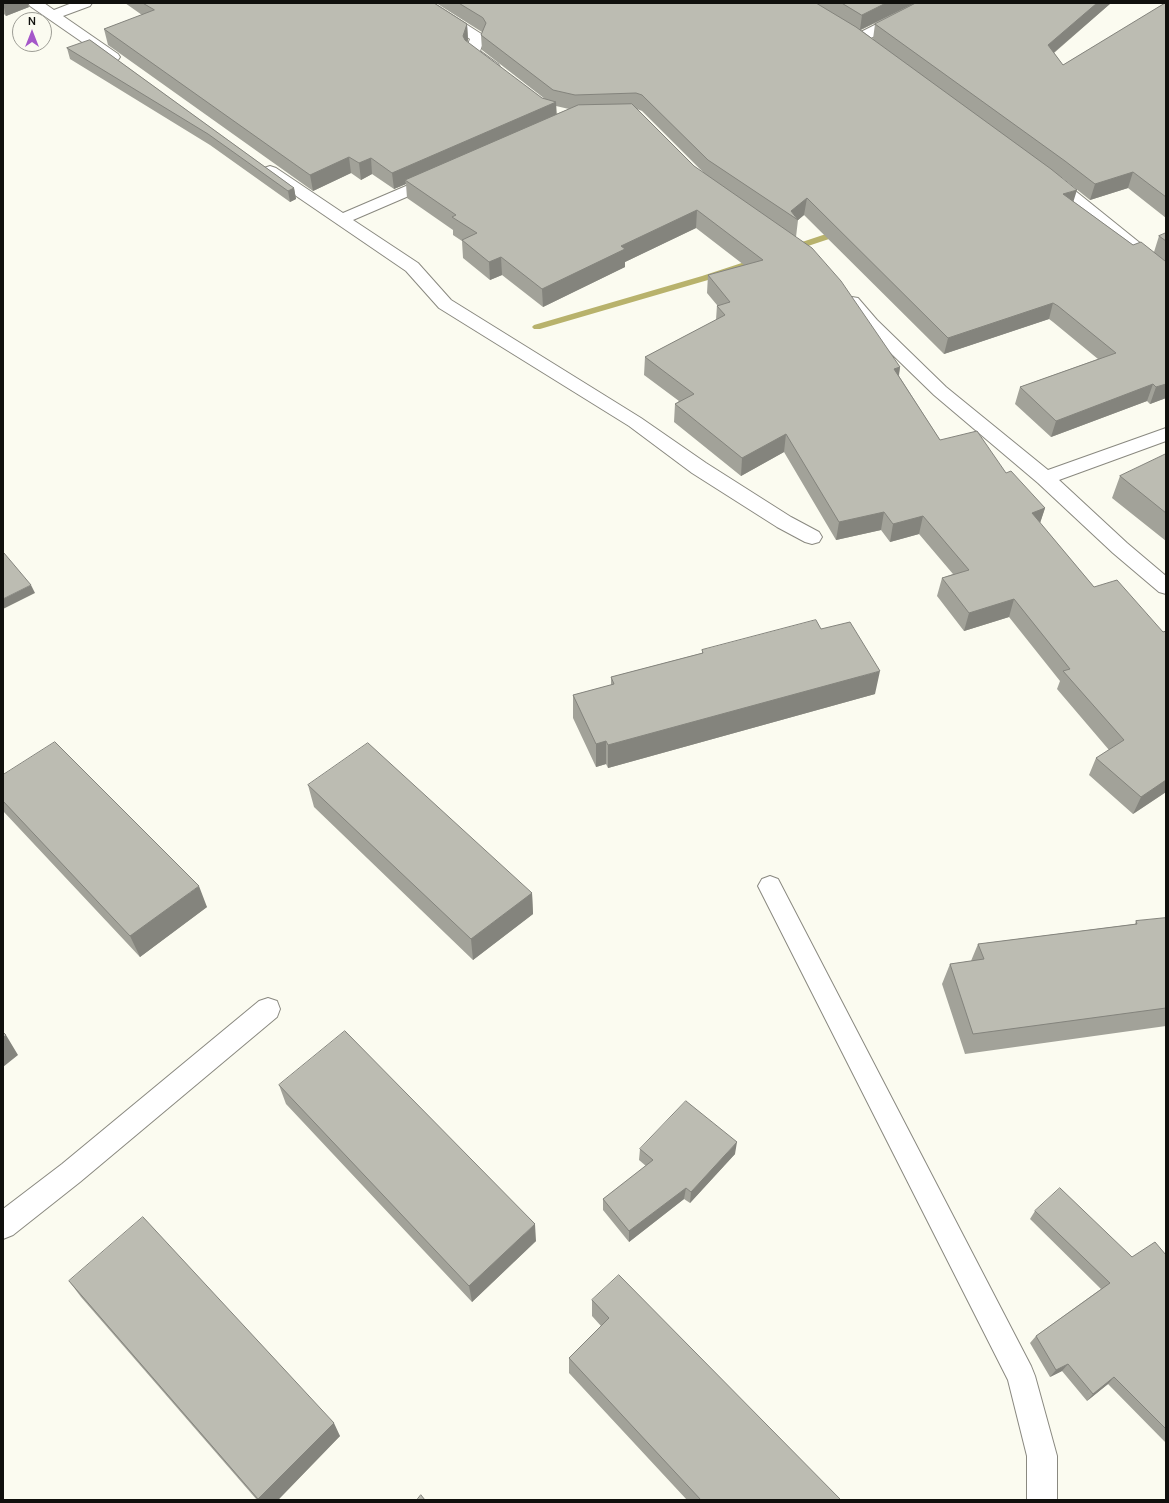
<!DOCTYPE html>
<style>
body{margin:0}
#map{position:relative;width:1169px;height:1503px;overflow:hidden;background:#fbfbf0;font-family:Manrope,sans-serif}
canvas{display:block}
.frame{position:absolute;inset:0;border:4px solid #10100d;pointer-events:none}
.north{position:absolute;left:12px;top:12px;width:40px;height:40px;box-sizing:border-box;background:#fbfbf0;border:1px solid #9d9d95;border-radius:50%;rotate:0deg;font-size:11px;font-weight:700;line-height:16px;text-align:center;color:#10100d}
.north::after{content:'';display:block;margin:auto;width:14px;height:18px;background:#a557c9;clip-path:polygon(50% 0,100% 100%,50% 72%,0 100%)}
</style>
<div id="map">
<canvas width="1169" height="1503"></canvas>
<div class="frame"></div>
<div class="north">N</div>
</div>
<script>
const c = document.querySelector('canvas').getContext('2d');
c.lineJoin = 'round';
function paint(path, color) {
  c.fillStyle = color;
  c.fill(path, 'evenodd');
}
function stroke(path, color, width, dash) {
  c.strokeStyle = color;
  c.lineWidth = width;
  c.lineCap = dash ? 'butt' : 'round';
  c.setLineDash(dash || []);
  c.stroke(path);
}
paint(new Path2D(`
 M841,229L845,232L844,234L793,251H787L786,249L787,247Z
 M760,257L765,260L763,262L708,280L540,329H534L532,327L534,325L702,276Z`), '#b8b26c');
const minor = new Path2D(`
 M28,3H44L54,10L72,3H92L90,6L63,16L118,54L120,57L118,60L113,61L108,60L30,6Z
 M417,3H433L483,35L485,38L480,51L498,64L500,67L498,70C486,73 476,62 467,55L465,52L470,39L419,6Z
 M918,3H936L934,6L865,41L860,42L855,41L853,38L855,35Z
 M270,166L276,168L343,213L427,177L433,175L439,177L441,180L439,183L353,220L418,263L451,300L641,418L706,463L791,517L819,532L822,537L819,542L812,544L805,542L777,527L692,473L629,426L439,308L406,271L264,174L262,171L264,168Z
 M1052,175L1058,177L1166,264V277L1160,276L1046,183L1044,180L1046,177Z
 M852,297L858,298L877,320L946,387L1048,470L1166,428V441L1059,480L1127,543L1166,576V594L1159,592L1113,553L1038,483L934,395L865,328L846,306L843,302L846,298Z
 M770,876L778,879L1031,1366L1035,1376L1057,1456V1500H1027V1456L1008,1380L758,886L762,879Z
 M268,998L277,1001L280,1009L277,1017L80,1182L13,1235L3,1239V1209L62,1164L259,1001Z`);
stroke(minor, '#8a8980', 2);
paint(minor, '#fff');
paint(new Path2D(`
 M3,3L29,7L6,16L3,13Z
 M125,3H434L467,24L468,40L467,42L542,98L545,99L482,50L481,35L482,32L436,3H915L861,30L873,39L875,24L1111,3L1054,53L1063,65L1166,3V218L1128,188L1090,200L1060,176L1074,202L1133,245L1154,252L1159,236L1166,233V398L1150,404L1147,401L1051,437L1015,404L1020,387L1098,359L1053,322L1049,319L944,354L804,215L798,220L796,237L900,367L899,376L940,440L1006,473L1045,508L1040,523L1094,587L1163,632L1166,631V792L1133,814L1089,775L1096,758L1109,750L1057,689L1060,681L1009,617L964,631L937,596L942,578L953,574L919,534L890,542L881,530L836,540L784,452L741,476L674,422L675,404L679,401L644,375L645,357L716,320L717,305L707,293L708,275L744,265L696,228L625,262V267L543,307L502,275L490,280L463,258L462,241L453,235V230L407,198L406,184L394,189L372,174L361,180L351,173L313,191L108,45L104,29L142,15ZM556,106L569,109L556,114ZM637,109L642,111L705,174L694,166Z
 M90,40L294,188L296,199L290,202L210,145L70,59L67,48Z
 M1166,454V541L1112,498L1120,476Z
 M821,629L875,694L608,768L606,764L596,767L573,718V695L611,685V677L702,653V650Z
 M3,775L207,907L140,957L3,811Z
 M308,785L532,893L533,914L473,960L314,807Z
 M1166,918V1026L965,1054L942,984L950,964L971,961L978,944L1135,924L1136,921Z
 M279,1085L536,1241L472,1302L286,1104Z
 M640,1149L735,1154L690,1203L684,1199L629,1242L603,1210V1199L646,1166L639,1160Z
 M1035,1211L1132,1257L1166,1255V1443L1108,1384L1087,1401L1062,1371L1050,1377L1030,1343L1036,1336L1101,1289L1030,1219Z
 M69,1281L340,1436L278,1500H257L81,1297Z
 M592,1300L841,1500H687L569,1373V1358L601,1326L592,1316Z`), '#a2a299');
paint(new Path2D(`
 M3,3H28L29,7L6,16Z
 M886,3H915L860,30L862,15Z
 M1097,3H1111L1044,61L1048,45Z
 M467,24L468,40L464,51L463,36Z
 M556,102L557,118L405,180L406,184L394,189L392,173Z
 M349,157L351,173L313,191L310,175Z
 M371,158L372,174L361,180L359,163Z
 M1133,172L1128,188L1090,200L1095,184Z
 M294,188L296,199L290,202L288,191Z
 M1077,190L1072,206L1063,194Z
 M807,198L804,215L798,220L791,211Z
 M697,210L696,228L625,262V267L543,307L542,289L621,246Z
 M501,257L502,275L490,280L489,262Z
 M1053,303L1049,319L944,354L948,338Z
 M900,367L897,385L894,369Z
 M1153,384L1147,401L1051,437L1056,421Z
 M1166,384V398L1150,404L1156,387Z
 M786,434L784,452L741,476L742,458Z
 M1045,508L1039,526L1032,513Z
 M884,512L881,530L836,540L839,522Z
 M923,516L919,534L890,542L893,524Z
 M31,585L35,593L3,609V599Z
 M1014,599L1009,617L964,631L969,613Z
 M880,671L875,694L608,768V745Z
 M606,741V764L596,767V744Z
 M1166,780V792L1133,814L1141,797Z
 M199,886L207,907L140,957L130,936Z
 M532,893L533,914L473,960L471,939Z
 M6,1035L18,1055L3,1067V1038Z
 M737,1142L735,1154L690,1203L691,1192Z
 M686,1188L684,1199L629,1242V1231Z
 M535,1224L536,1241L472,1302L469,1286Z
 M1068,1364L1062,1371L1050,1377L1056,1370Z
 M1114,1377L1108,1384L1087,1401L1093,1394Z
 M334,1423L340,1436L278,1500H259L258,1499Z`), '#84847d');
const building = new Path2D(`
 M143,3H434L467,24L463,36L465,40L542,98L556,102L392,173L371,158L359,163L349,157L310,175L104,29L154,10Z
 M459,3H816L856,27L1051,169L1077,190L1063,194L1133,245L1141,242L1165,261H1166V384L1156,387L1153,384L1056,421L1020,387L1116,353L1058,306L1053,303L948,338L807,198L791,211L798,220L708,160L642,95L636,93L575,95L553,90L481,35L486,23L483,18Z
 M842,3H886L862,15Z
 M916,3H1097L1048,45L1063,65L1165,3H1166V197L1133,172L1095,184L1065,161L875,24Z
 M90,40L294,188L288,191L208,134L67,48Z
 M632,104L694,166L812,248L841,281L900,367L894,369L940,440L977,431L1006,473L1011,471L1045,508L1032,513L1094,587L1117,580L1163,632L1166,631V780L1141,797L1096,758L1124,740L1063,671L1070,669L1014,599L969,613L942,578L969,570L923,516L893,524L884,512L839,522L786,434L742,458L675,404L694,394L645,357L725,315L717,306L730,302L708,275L763,260L697,210L621,246L625,249L542,289L501,257L489,262L462,240L477,233L452,217L456,215L405,180L578,105Z
 M1166,233V241L1159,236Z
 M1166,454V513L1120,476Z
 M3,553H4L31,585L3,599Z
 M816,620L821,629L850,622L880,671L608,745L606,741L596,744L573,695L614,684L611,677L703,653L702,650Z
 M55,742L199,886L130,936L3,801V775Z
 M368,743L532,893L471,939L308,785Z
 M1166,918V1008L973,1034L950,964L984,959L978,944L1137,924L1136,921Z
 M345,1031L535,1224L469,1286L279,1085Z
 M3,1032L6,1035L3,1038Z
 M686,1101L737,1142L691,1192L686,1188L629,1231L603,1199L653,1160L640,1149Z
 M1060,1188L1132,1257L1155,1242L1166,1255V1429L1114,1377L1093,1394L1068,1364L1056,1370L1036,1336L1110,1283L1035,1211Z
 M143,1217L334,1423L258,1499L69,1281Z
 M619,1275L841,1500H701L569,1358L609,1318L592,1300Z
 M421,1495L425,1500H417Z`);
paint(building, '#bcbcb2');
stroke(building, '#84847d', 1);
</script>
